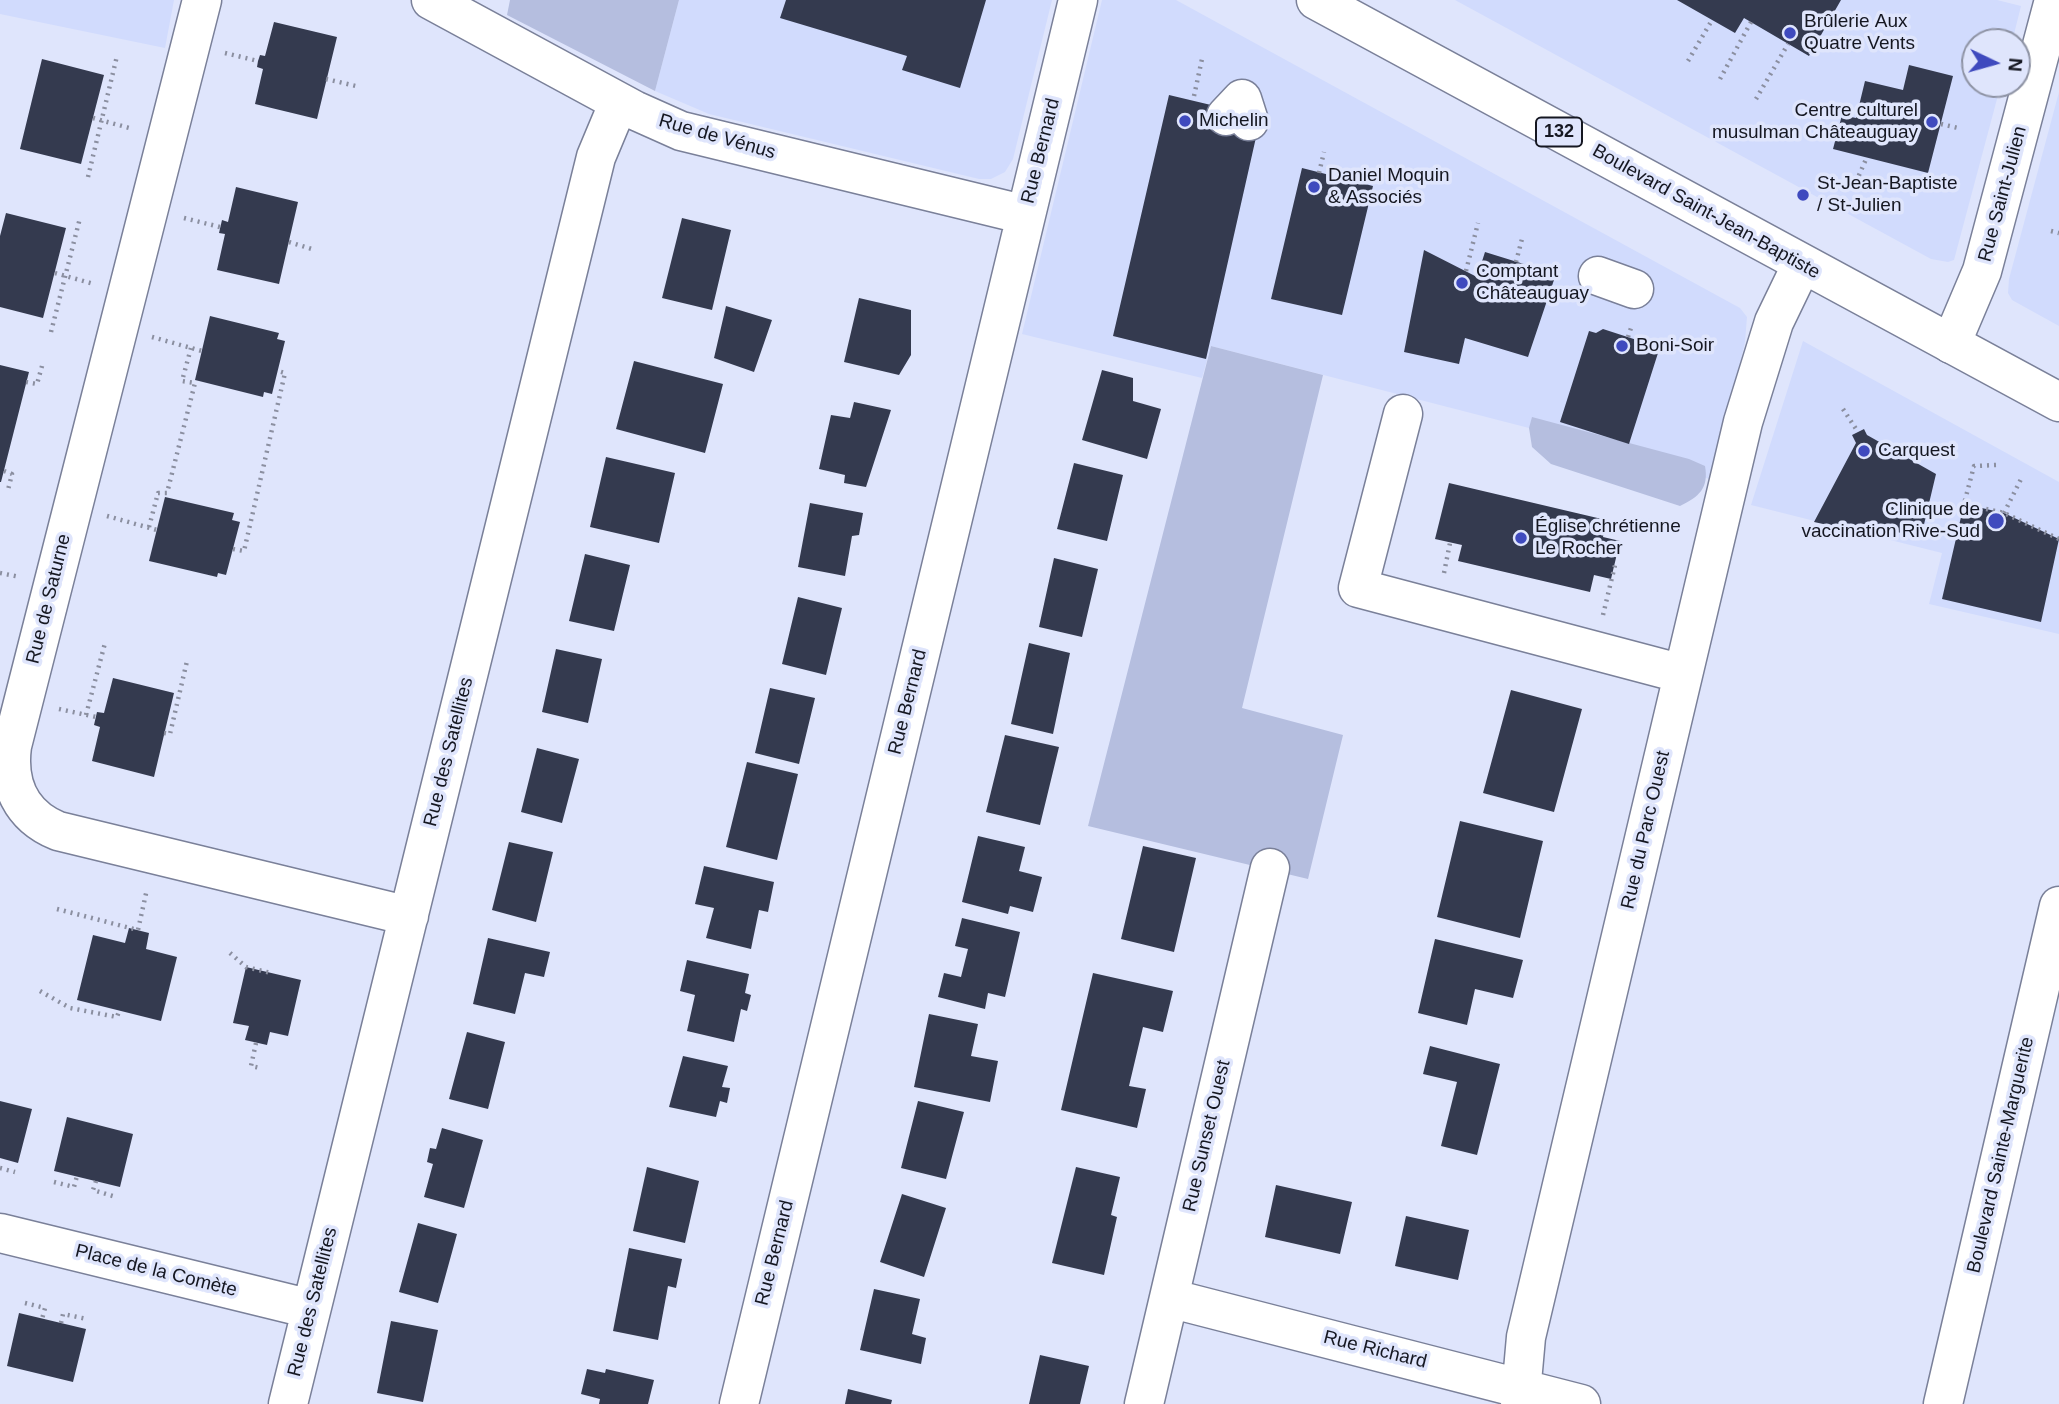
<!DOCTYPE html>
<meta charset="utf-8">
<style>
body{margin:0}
#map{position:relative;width:2059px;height:1404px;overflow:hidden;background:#dfe5fc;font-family:Arial,sans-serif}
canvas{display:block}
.north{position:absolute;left:1961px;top:28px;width:70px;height:70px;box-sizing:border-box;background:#dfe5fc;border:2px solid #8e93a4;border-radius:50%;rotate:95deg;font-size:19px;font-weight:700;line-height:28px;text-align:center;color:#151721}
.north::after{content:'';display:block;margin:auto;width:24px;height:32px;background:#3f4abe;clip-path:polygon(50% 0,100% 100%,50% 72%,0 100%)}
</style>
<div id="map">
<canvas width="2059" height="1404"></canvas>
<div class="north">N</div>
</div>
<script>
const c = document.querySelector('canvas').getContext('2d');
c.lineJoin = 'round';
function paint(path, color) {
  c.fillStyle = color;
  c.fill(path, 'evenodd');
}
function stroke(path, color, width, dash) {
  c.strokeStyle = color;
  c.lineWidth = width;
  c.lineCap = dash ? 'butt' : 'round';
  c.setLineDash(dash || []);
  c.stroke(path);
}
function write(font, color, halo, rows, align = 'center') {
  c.font = font + ' Arial,sans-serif';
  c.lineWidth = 7;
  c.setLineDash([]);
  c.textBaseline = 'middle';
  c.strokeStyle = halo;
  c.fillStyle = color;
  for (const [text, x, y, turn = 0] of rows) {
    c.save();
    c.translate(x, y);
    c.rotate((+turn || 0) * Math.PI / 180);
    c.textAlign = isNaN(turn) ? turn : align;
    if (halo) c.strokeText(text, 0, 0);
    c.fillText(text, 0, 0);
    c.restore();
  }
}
paint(new Path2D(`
 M0,0H174L165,48L0,14Z
 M679,0H1052L1013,159L1005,172L991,179H979L709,114L655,91Z
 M1102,0H1176L1740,308L1747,317L1745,342L1713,480L1529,428L1211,346L1202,378L1022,334Z
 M1455,0H1997L2021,6L2012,42H1975V84H2001L1954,260L1948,262L1931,259Z
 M2059,92V326L2012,300L2008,293L2009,279Z
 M1803,341L2059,482V634L1929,604L1942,553L1751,505Z`), '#d1dbfd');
paint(new Path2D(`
 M510,0H679L655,91L507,15Z
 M1211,346L1323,375L1242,708L1343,735L1308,879L1088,826Z
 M1532,417L1689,459L1705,466C1709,488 1699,497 1680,506L1551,464L1532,447L1529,428Z`), '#b5bedf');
paint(new Path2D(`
 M786,0H986L960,88L902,70L907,56L780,18Z
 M1677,0H1841L1809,56L1744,18L1735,33Z
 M274,22L337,37L317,119L255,104L263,69L257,67L258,61L260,55L265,56Z
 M42,59L104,75L81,164L20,149Z
 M1909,65L1953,76L1928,173L1833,149L1842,115L1856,118L1865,81L1903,90Z
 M1169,95L1211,105L1259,124L1206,359L1113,336Z
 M1302,168L1373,186L1342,315L1271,299Z
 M236,187L298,202L279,284L217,270L225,234L219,233L222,220L228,222Z
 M6,213L66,228L43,318L0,307V236Z
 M682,218L731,230L712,310L662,298Z
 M1424,250L1477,277L1485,252L1556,274L1528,357L1465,338L1459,364L1404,352Z
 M859,298L911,310V355L899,375L844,362Z
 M726,306L772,320L754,372L714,358Z
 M210,316L279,333L277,339L285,341L272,394L264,392L263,397L195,380Z
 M1603,329L1646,343L1650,350L1658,353L1629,444L1560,422L1589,331L1596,333Z
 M634,361L723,384L705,453L616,429Z
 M0,365L29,372L1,482H0Z
 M1102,370L1133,378V401L1161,409L1147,459L1082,440Z
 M854,402L891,410L866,487L844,483L845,475L819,469L831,415L850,418Z
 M1864,429L1867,435L1936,474L1921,537L1887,530L1883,537L1814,522L1856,443L1852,435Z
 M606,457L675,473L659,543L590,527Z
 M1074,463L1123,475L1107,541L1057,529Z
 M1449,483L1606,520L1603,537L1620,541L1611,579L1594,575L1590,592L1458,561L1462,545L1435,539Z
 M165,497L234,513L232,520L240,522L226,575L218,573L217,577L149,561Z
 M810,503L863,513L859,535L852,536L845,576L798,567Z
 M1964,504L2004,513L2059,539L2041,622L1942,599Z
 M585,554L630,565L614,631L569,621Z
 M1054,558L1098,569L1082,637L1039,627Z
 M798,597L842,608L826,675L782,664Z
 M1029,643L1070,653L1053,734L1011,724Z
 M556,649L602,659L588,723L542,712Z
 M113,678L174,693L154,777L92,761L100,727L94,725L97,712L104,713Z
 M770,688L815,698L799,764L755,753Z
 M1511,690L1582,709L1554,812L1483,793Z
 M1005,735L1059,747L1040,825L986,812Z
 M537,748L579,759L562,823L521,812Z
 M747,762L798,774L777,860L726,847Z
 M1460,821L1543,841L1520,938L1437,917Z
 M978,836L1025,847L1019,871L1042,877L1033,912L1010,906L1008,914L962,902Z
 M509,842L553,852L536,922L492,910Z
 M1143,846L1196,858L1174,952L1121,939Z
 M704,866L774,882L768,912L759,910L751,949L706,938L714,908L695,904Z
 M962,918L1020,932L1005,997L988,993L985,1009L938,997L944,973L961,977L968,949L955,946Z
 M129,928L149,933L146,949L177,957L161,1021L77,1000L93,935L125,943Z
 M488,938L550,952L544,977L525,973L515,1014L473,1004Z
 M1435,939L1523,960L1513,998L1475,989L1467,1025L1418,1013Z
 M687,960L749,974L745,993L751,995L747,1011L741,1009L734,1042L687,1031L695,995L680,991Z
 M246,967L301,980L288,1036L270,1032L267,1045L245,1040L249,1026L233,1023Z
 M1093,973L1173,991L1163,1032L1143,1027L1129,1086L1146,1089L1137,1128L1061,1110Z
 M929,1014L978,1024L971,1056L998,1061L990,1102L914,1087Z
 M467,1032L505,1042L488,1109L449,1099Z
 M1430,1046L1500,1064L1477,1155L1441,1146L1457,1082L1423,1074Z
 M683,1056L728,1066L722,1087L730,1088L727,1103L720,1101L716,1117L669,1107Z
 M0,1101L32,1109L18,1163L0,1158Z
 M918,1101L964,1112L946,1179L901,1168Z
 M67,1117L133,1134L120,1187L54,1171Z
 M442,1128L483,1140L464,1208L424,1197L433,1164L427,1162L430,1148L436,1149Z
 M647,1167L699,1181L685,1243L633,1231Z
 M1076,1167L1120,1177L1111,1215L1117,1217L1104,1275L1052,1263Z
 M1276,1185L1352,1202L1340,1254L1265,1237Z
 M902,1194L946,1208L924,1277L880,1262Z
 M1406,1216L1469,1230L1458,1280L1395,1266Z
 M418,1223L457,1234L438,1303L399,1292Z
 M629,1248L682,1259L676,1288L668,1286L658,1340L613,1331Z
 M874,1289L920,1299L912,1334L926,1338L921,1364L860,1350Z
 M19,1313L86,1329L73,1382L7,1366Z
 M391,1321L438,1330L423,1402L377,1393Z
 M1040,1355L1089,1366L1080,1404H1029Z
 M587,1369L605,1373L606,1369L654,1380L648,1404H599L600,1399L581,1394Z
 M848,1389L892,1400L891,1404H845Z`), '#343a4f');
const minor = new Path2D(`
 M202,0L12,746C7,784 21,816 58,831L409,916
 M431,0L634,110L681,131L1026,215
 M1226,116L1242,99L1249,121
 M1598,276L1634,289
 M1951,344L1982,271L2054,0
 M1403,414L1358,588L1683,674
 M0,1233L311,1309
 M1169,1298L1581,1404
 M288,1404L596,157L619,102
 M739,1404L1078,0
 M1144,1404L1270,868
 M1520,1404L1526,1337L1743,422L1774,322L1802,264
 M1943,1404L2059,906`);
const highway = new Path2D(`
 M1316,0L2059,402`);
stroke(minor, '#7a8099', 41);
stroke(highway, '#7a8099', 41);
stroke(new Path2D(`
 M225,53L258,61
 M1688,61L1712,20
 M326,79L356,86
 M1720,79L1751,22
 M1194,96L1202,59
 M1756,99L1788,44
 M93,118L133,129
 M1941,124L1958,128
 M1319,173L1324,152
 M88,177L117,56
 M1856,182L1867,157
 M184,218L220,227
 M2051,231L2059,233
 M289,242L315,250
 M1516,262L1523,235
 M1466,271L1478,223
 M55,273L94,284
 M51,332L80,218
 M152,337L202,351
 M1628,337L1632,325
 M26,382L37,384L42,366
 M1843,409L1858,432
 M1996,465L1974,466L1964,504L2004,513L2059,539
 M4,471L12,474L8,490
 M2004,513L2021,479
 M107,516L157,530
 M149,527L158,493H167L195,383L182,381L191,348
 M233,549L244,551L285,373L278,371
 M0,573L20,577
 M1444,573L1450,543
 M1603,615L1616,561
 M59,709L96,717
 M86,715L105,643
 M164,733L170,734L187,661
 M57,909L138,930L147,889
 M230,953L246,967L271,973
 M40,991L70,1008L117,1017L119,1011
 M256,1043L251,1066L260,1068
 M0,1168L15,1172
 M96,1181L93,1190L116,1197
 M54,1182L74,1187L77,1176
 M25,1303L45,1308L42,1319
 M61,1323L63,1314L87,1319`), '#8b8fa0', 4.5, [2, 5]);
stroke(minor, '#fff', 38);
stroke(highway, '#fff', 38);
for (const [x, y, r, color] of [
 [1790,33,7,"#3f4abe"],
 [1185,121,7,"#3f4abe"],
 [1932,122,7,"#3f4abe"],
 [1314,187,7,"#3f4abe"],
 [1803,195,7,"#3f4abe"],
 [1462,283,7,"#3f4abe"],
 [1622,346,7,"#3f4abe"],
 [1864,451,7,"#3f4abe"],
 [1996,521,9,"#3f4abe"],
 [1521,538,7,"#3f4abe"]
]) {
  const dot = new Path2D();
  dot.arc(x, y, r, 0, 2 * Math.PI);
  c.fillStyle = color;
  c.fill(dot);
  stroke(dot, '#dfe5fc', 2.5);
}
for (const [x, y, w] of [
 [1559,132,46]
]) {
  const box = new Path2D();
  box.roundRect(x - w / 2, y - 14.5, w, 29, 5);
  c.fillStyle = '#dfe5fc';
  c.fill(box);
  stroke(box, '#151721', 2);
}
write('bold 18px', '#151721', null, [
 ["132",1559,132]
]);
write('19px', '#151721', '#dfe5fc', [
 ["Brûlerie Aux",1804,22],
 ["Quatre Vents",1804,44],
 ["Centre culturel",1918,111,"right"],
 ["musulman Châteauguay",1918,133,"right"],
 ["Michelin",1199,121],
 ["Daniel Moquin",1328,176],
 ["& Associés",1328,198],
 ["St-Jean-Baptiste",1817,184],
 ["/ St-Julien",1817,206],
 ["Comptant",1476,272],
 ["Châteauguay",1476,294],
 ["Boni-Soir",1636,346],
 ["Carquest",1878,451],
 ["Clinique de",1980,510,"right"],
 ["vaccination Rive-Sud",1980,532,"right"],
 ["Église chrétienne",1535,527],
 ["Le Rocher",1535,549]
], 'left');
write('19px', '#151721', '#dfe5fc', [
 ["Rue de Vénus",717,137,16],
 ["Rue Bernard",1041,151,-76],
 ["Rue Saint-Julien",2003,194,-75],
 ["Boulevard Saint-Jean-Baptiste",1706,212,29],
 ["Rue de Saturne",49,599,-76],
 ["Rue Bernard",908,702,-76],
 ["Rue des Satellites",449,752,-76],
 ["Rue du Parc Ouest",1646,830,-77],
 ["Rue Sunset Ouest",1207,1136,-77],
 ["Boulevard Sainte-Marguerite",2001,1155,-77],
 ["Rue Bernard",775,1253,-76],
 ["Place de la Comète",156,1271,14],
 ["Rue des Satellites",313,1302,-76],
 ["Rue Richard",1375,1350,14]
]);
</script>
